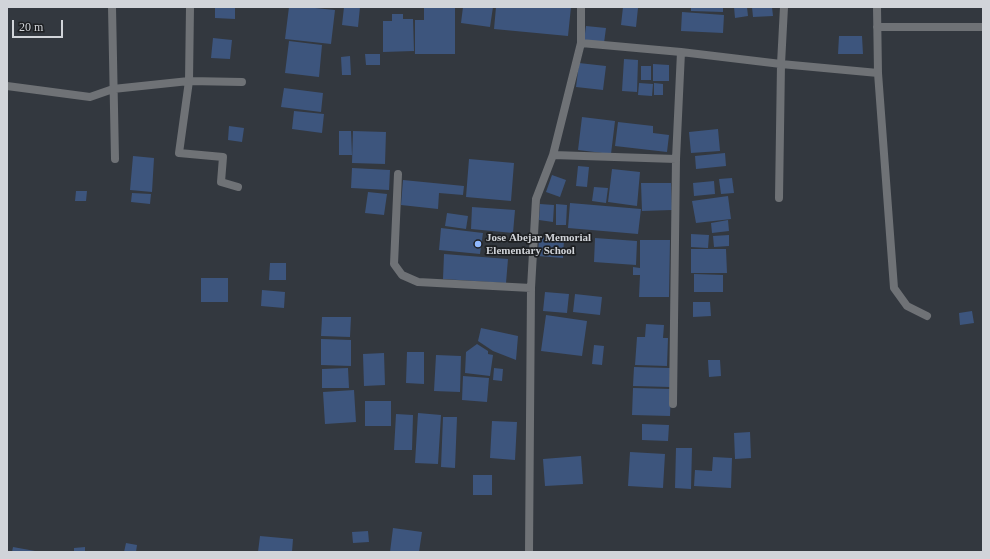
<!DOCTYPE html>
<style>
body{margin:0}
#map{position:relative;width:990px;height:559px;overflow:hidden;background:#33383f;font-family:Georgia,serif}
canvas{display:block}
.frame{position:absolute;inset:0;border:8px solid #d1d4d9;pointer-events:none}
.scale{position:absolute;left:12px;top:20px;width:51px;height:18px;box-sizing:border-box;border:2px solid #d1d4d9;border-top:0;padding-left:5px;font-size:12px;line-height:14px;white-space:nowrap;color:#d1d4d9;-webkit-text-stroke:3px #1d1f22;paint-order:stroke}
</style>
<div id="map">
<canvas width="990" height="559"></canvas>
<div class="frame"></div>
<div class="scale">20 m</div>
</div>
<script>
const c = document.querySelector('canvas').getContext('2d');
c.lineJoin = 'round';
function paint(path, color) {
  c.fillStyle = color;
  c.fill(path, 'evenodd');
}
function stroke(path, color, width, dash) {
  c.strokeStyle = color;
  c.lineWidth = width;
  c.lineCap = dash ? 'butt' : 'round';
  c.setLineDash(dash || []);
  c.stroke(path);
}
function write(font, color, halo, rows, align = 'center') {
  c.font = font + ' Georgia,serif';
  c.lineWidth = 3.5;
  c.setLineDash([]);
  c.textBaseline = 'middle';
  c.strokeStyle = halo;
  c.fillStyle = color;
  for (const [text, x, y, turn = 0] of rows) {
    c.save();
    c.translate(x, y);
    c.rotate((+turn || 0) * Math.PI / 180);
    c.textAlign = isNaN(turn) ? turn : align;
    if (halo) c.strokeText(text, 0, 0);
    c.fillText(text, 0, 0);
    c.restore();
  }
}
paint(new Path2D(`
 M215,7L235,8V19L215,18Z
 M289,7H305L335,10L331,44L285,39Z
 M344,7H360L358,27L342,25Z
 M424,7H455V54H415V20H424Z
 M463,7H493L490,27L461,23Z
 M496,7H571L568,36L494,29Z
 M623,7L638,8L636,27L621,25Z
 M691,7H723V12L691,11Z
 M734,7H747L748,16L735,18Z
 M752,7H772L773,16L753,17Z
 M682,12L724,15L723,33L681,31Z
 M392,14H403V19H413L414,51L383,52V21H392Z
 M586,26L606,28L604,43L584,41Z
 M839,36H862L863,54H838Z
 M213,38L232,40L230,59L211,58Z
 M289,41L322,45L319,77L285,73Z
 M365,54H380V65H366Z
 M350,56L351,75H342L341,57Z
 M624,59L638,60L637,92L622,91Z
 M579,63L606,66L603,90L576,87Z
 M653,64L669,65V81H653Z
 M641,66H651V80H641Z
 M639,83L653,84L652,96L638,95Z
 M654,83L663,84V95H654Z
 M284,88L323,93L321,112L281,107Z
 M294,111L324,114L322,133L292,129Z
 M582,117L615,121L611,154L578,150Z
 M618,122L653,126V133L669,135L667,152L615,146Z
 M229,126L244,128L242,142L228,140Z
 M718,129L720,151L691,153L689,132Z
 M339,131H351L352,155H339Z
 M353,131L386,132L385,164L352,163Z
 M725,153L726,166L696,169L695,156Z
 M133,156L154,158L152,192L130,190Z
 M469,159L514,163L511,201L466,197Z
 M578,166L589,167L587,187L576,186Z
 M352,168L390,170L389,190L351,188Z
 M612,169L640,172L637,206L608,202Z
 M552,175L566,180L560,197L546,192Z
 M732,178L734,193L721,194L719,179Z
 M403,180L464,186L463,195L439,193L438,209L401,205Z
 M714,181L715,194L694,196L693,183Z
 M641,183H671L672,210L642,211Z
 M594,187L608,188L606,203L592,201Z
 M76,191H87L86,201H75Z
 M368,192L387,194L384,215L365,213Z
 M132,193L151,194L150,204L131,202Z
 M728,196L731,219L696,223L692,201Z
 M570,203L641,209L638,234L568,228Z
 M540,204L554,205L553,222L539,220Z
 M556,204L567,205L566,225H556Z
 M472,207L515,210L513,233L471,229Z
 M447,213L468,216L466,229L445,226Z
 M728,220L729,231L712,233L711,223Z
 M441,228L483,233L480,254L439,250Z
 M691,234L709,235L708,248L691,247Z
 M729,235V246L714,247L713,236Z
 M539,237L564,239L563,258L538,256Z
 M595,238L637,241L636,265L594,262Z
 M640,240H670L669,297H639L640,275H633V267L640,268Z
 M691,249H726L727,273H691Z
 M444,254L508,259L506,283L443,279Z
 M270,263H286V280H269Z
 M694,274L723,275V292H694Z
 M201,278H228V302H201Z
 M262,290L285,292L284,308L261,306Z
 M545,292L569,294L567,313L543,311Z
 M575,294L602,297L600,315L573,312Z
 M693,302H710L711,316L693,317Z
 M972,311L974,323L960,325L959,313Z
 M546,315L587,321L582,356L541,351Z
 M322,317H351L350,337L321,336Z
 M646,324L664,325L663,338H668L667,366L635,365L637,337H645Z
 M481,328L518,336L516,360L493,351L478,341Z
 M321,339L351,340V366L321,365Z
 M477,344L488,351V354L493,355L490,376L465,373L466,352Z
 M594,345L604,346L602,365L592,364Z
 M407,352H424V384L406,383Z
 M384,353L385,385L364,386L363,354Z
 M436,355L461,356L460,392L434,391Z
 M708,360H720L721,376L709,377Z
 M634,367L670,368V387L633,386Z
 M348,368L349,388H322V369Z
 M494,368L503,369L502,381L493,380Z
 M463,376L489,378L487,402L462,400Z
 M633,388L671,389L670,416L632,415Z
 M354,390L356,422L325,424L323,392Z
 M365,401H391V426H365Z
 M418,413L441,415L438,464L415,463Z
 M396,414L413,415L412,450H394Z
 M443,417H457L455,468L441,467Z
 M492,421L517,422L515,460L490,458Z
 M642,424L669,425L668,441L642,440Z
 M750,432L751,458L735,459L734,433Z
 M676,448H692L691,489L675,488Z
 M630,452L665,454L663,488L628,486Z
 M581,456L583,484L545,486L543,459Z
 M713,457L732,458L731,488L694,486L695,470L712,471Z
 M473,475H492V495H473Z
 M393,528L422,532L419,552H390Z
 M368,531L369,542L353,543L352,532Z
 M260,536L293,539L292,552H258Z
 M126,543L137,545L136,552H124Z
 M13,547L35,551V552H12Z
 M85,547V552H74V548Z`), '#3d557d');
stroke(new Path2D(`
 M112,7L115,159
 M190,7L189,81L179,153L223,157L221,182L238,187
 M877,7L878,73L894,288L907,306L927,316
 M877,27H983
 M581,43L681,52L676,159L673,404
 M681,52L781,64L784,7
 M7,86L90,97L113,89L189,81L242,82
 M553,155L676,159
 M398,174L394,264L402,275L418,282L531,288
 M779,198L781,64L878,73
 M529,552L531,288L536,199L553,155L581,43V7`), '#6f7276', 8);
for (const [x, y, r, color] of [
 [478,244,4,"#90b8fd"]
]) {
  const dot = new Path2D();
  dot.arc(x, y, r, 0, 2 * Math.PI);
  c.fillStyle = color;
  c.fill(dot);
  stroke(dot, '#1d1f22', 1.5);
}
write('bold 11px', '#d1d4d9', '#1d1f22', [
 ["Jose Abejar Memorial",486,238],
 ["Elementary School",486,251]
], 'left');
</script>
